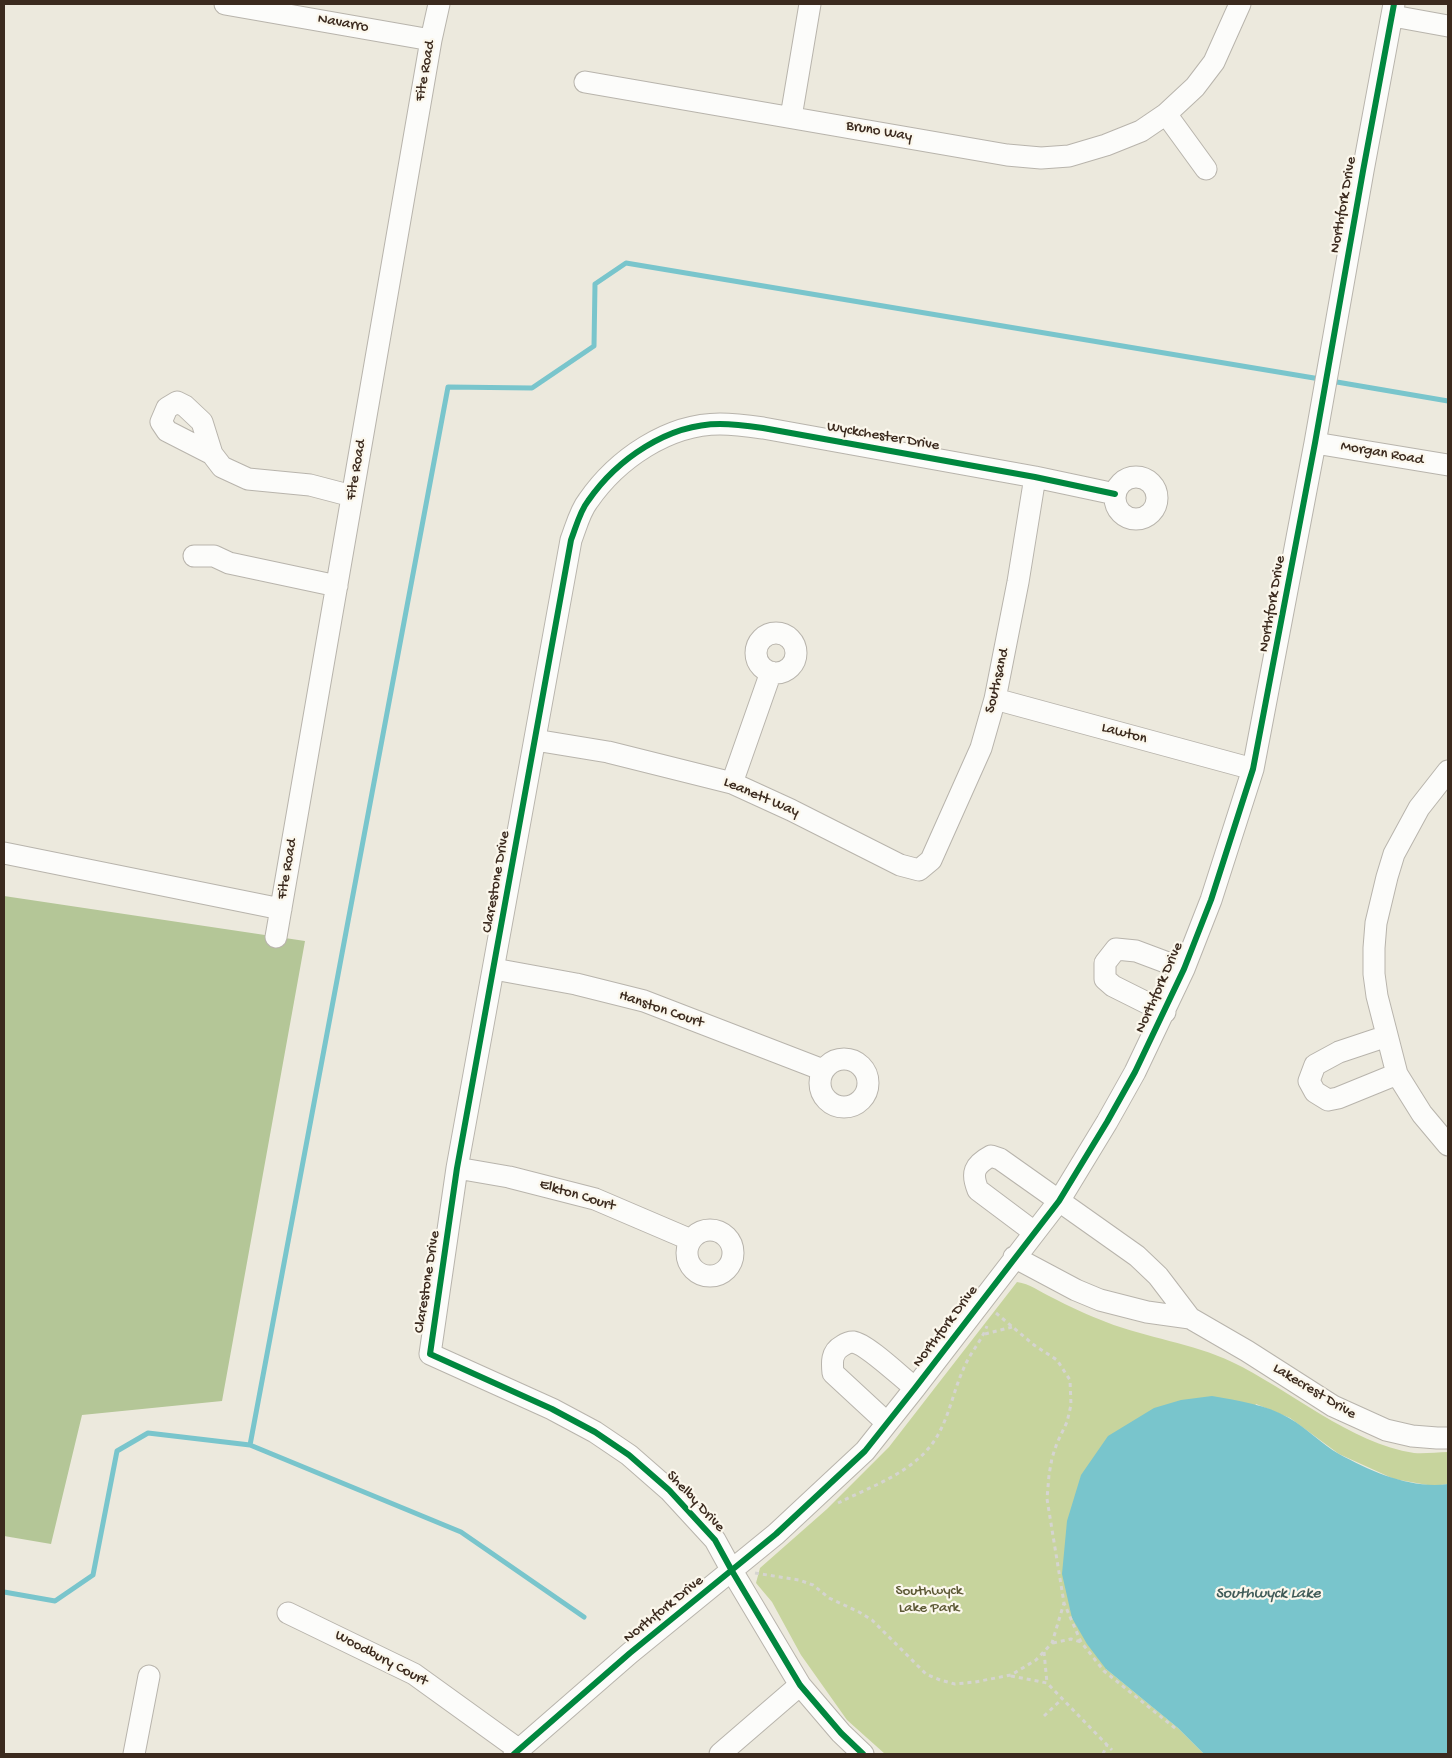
<!DOCTYPE html>
<style>
body{margin:0}
#map{position:relative;width:1452px;height:1758px;overflow:hidden;background:#ece9dd;font-family:"Gochi Hand",sans-serif}
canvas{display:block}
.frame{position:absolute;inset:0;border:5px solid #3b2a1e;pointer-events:none}
</style>
<div id="map">
<canvas width="1452" height="1758"></canvas>
<div class="frame"></div>
</div>
<script>
const c = document.querySelector('canvas').getContext('2d');
c.lineJoin = 'round';
function paint(path, color) {
  c.fillStyle = color;
  c.fill(path, 'evenodd');
}
function stroke(path, color, width, dash) {
  c.strokeStyle = color;
  c.lineWidth = width;
  c.lineCap = dash ? 'butt' : 'round';
  c.setLineDash(dash || []);
  c.stroke(path);
}
function write(font, color, halo, rows, align = 'center') {
  c.font = font + ' "Gochi Hand",sans-serif';
  c.lineWidth = 4.5;
  c.setLineDash([]);
  c.textBaseline = 'middle';
  c.strokeStyle = halo;
  c.fillStyle = color;
  for (const [text, x, y, turn = 0] of rows) {
    c.save();
    c.translate(x, y);
    c.rotate((+turn || 0) * Math.PI / 180);
    c.textAlign = isNaN(turn) ? turn : align;
    if (halo) c.strokeText(text, 0, 0);
    c.fillText(text, 0, 0);
    c.restore();
  }
}
paint(new Path2D(`
 M1017,1282C1030,1284 1039,1291 1051,1297C1068,1306 1088,1315 1106,1322C1147,1338 1192,1343 1232,1362C1289,1389 1351,1444 1414,1453C1425,1454 1437,1452 1448,1452V1484L1433,1486L1394,1479L1339,1454L1290,1418L1256,1404L1106,1669L1178,1728L1204,1754H885L847,1720L801,1655L772,1602L756,1583L760,1568L827,1509L889,1447Z`), '#c7d49d');
paint(new Path2D(`
 M4,896L305,941L222,1401L82,1415L51,1544L4,1536Z`), '#b4c697');
paint(new Path2D(`
 M1212,1396C1239,1401 1265,1404 1289,1418C1307,1428 1321,1444 1339,1454C1372,1472 1411,1489 1448,1484V1754H1204L1178,1728L1106,1669L1087,1644L1072,1618L1062,1574L1067,1521L1081,1475L1108,1436L1154,1408L1181,1400Z`), '#79c5cc');
stroke(new Path2D(`
 M1331,381L1448,401
 M250,1445L448,387L532,388L594,346L595,284L626,263L1320,379
 M4,1592L55,1601L93,1575L117,1451L148,1433L250,1445L461,1532L584,1617`), '#79c5cc', 5);
const minor = new Path2D(`
 M225,4L431,40
 M1393,16L1448,26
 M585,82L1007,155L1041,158L1069,156L1106,145L1141,131L1166,114L1195,87L1214,62L1240,4
 M1166,114L1206,169
 M791,117L810,4
 M1315,443L1448,465
 M212,454L167,431L161,422L167,408L177,402L185,406L202,422L212,454L222,467L248,479L310,485L352,496
 M1115 498a21 21 0 1 1 42 0a21 21 0 1 1-42 0Z
 M194,556H214L229,563L337,586
 M756 653a20 20 0 1 1 40 0a20 20 0 1 1-40 0Z
 M995,699L1253,769
 M535,740L608,752L732,783L791,810L900,865L919,870L931,860L981,748L995,699L1018,582L1035,477
 M1448,771L1419,808L1394,854L1387,877L1376,923L1374,948V974L1377,996L1397,1074L1422,1114L1448,1145
 M732,783L771,672
 M4,853L281,909
 M276,937L431,40L439,4
 M494,969L576,984L644,1001L823,1070
 M1165,1012L1113,986L1105,979V963L1116,949L1136,951L1184,969
 M1387,1036L1339,1052L1315,1065L1309,1081L1315,1092L1328,1100L1338,1098L1397,1074
 M820 1083a24 24 0 1 1 48 0a24 24 0 1 1-48 0Z
 M457,1168L509,1177L595,1199L691,1240
 M687 1253a23 23 0 1 1 46 0a23 23 0 1 1-46 0Z
 M1034,1232L978,1190C971,1173 974,1165 991,1156L1000,1159L1137,1256L1158,1276L1190,1318
 M1014,1257L1076,1290L1100,1300L1147,1312L1190,1318L1247,1351L1333,1406L1386,1430L1412,1436L1437,1438H1448
 M887,1423L833,1373C832,1363 831,1352 842,1346C845,1344 849,1342 853,1342C867,1344 902,1378 915,1388
 M288,1613L414,1674L518,1749
 M134,1754L149,1676
 M514,1754L630,1653L776,1534L865,1451L915,1388L1059,1201L1107,1122L1135,1072L1184,969L1211,900L1253,769L1315,443L1363,171L1394,4
 M720,1754L800,1685
 M863,1754L841,1733L800,1685L732,1571L715,1540L669,1490L629,1455L595,1432L552,1409L430,1354L457,1168L571,540C576,527 580,511 588,501C617,459 668,424 720,424C734,424 749,426 763,428L1035,477L1115,494`);
stroke(minor, '#b8b4ac', 23);
stroke(new Path2D(`
 M996,1313L1034,1345L1057,1360L1070,1380L1071,1405L1067,1422L1057,1443L1052,1458L1049,1475L1047,1499L1064,1603L1081,1642L1104,1671L1176,1729
 M985,1334L1012,1327
 M838,1503C874,1485 921,1470 940,1431C950,1412 954,1390 963,1370C969,1354 981,1342 987,1326
 M755,1573L799,1580L813,1585L829,1598L859,1612L872,1620L926,1674L940,1680L955,1684L975,1682L1011,1675L1036,1660L1052,1643L1064,1603
 M1053,1643L1071,1639L1081,1642
 M1044,1652L1047,1683
 M1011,1676L1047,1683L1112,1750
 M1044,1716L1062,1699
 M1103,1754L1107,1745`), '#d5d4d0', 3, [4, 4]);
stroke(minor, '#fcfcfa', 21);
stroke(new Path2D(`
 M514,1754L630,1653L776,1534L865,1451L915,1388L1059,1201L1107,1122L1135,1072L1184,969L1211,900L1253,769L1315,443L1363,171L1394,4
 M863,1754L841,1733L800,1685L732,1571L715,1540L669,1490L629,1455L595,1432L552,1409L430,1354L457,1168L571,540C576,527 580,511 588,501C617,459 668,424 720,424C734,424 749,426 763,428L1035,477L1115,494`), '#00873e', 6);
write('15px', '#3b2a1e', '#fbf7ec', [
 ["Navarro",343,24,10],
 ["Fite Road",426,71,-80],
 ["Bruno Way",879,132,10],
 ["Northfork Drive",1344,205,-80],
 ["Wyckchester Drive",883,437,10],
 ["Morgan Road",1382,454,10],
 ["Fite Road",357,470,-80],
 ["Northfork Drive",1273,604,-80],
 ["Southsand",998,681,-77],
 ["Lawton",1124,734,15],
 ["Leanett Way",761,798,23],
 ["Fite Road",288,869,-80],
 ["Clarestone Drive",497,882,-80],
 ["Northfork Drive",1160,988,-66],
 ["Hanston Court",661,1010,19],
 ["Elkton Court",577,1196,17],
 ["Clarestone Drive",428,1282,-81],
 ["Northfork Drive",946,1327,-53],
 ["Lakecrest Drive",1314,1392,31],
 ["Shelby Drive",695,1502,47],
 ["Northfork Drive",664,1610,-39],
 ["Woodbury Court",381,1659,28]
]);
write('15px', '#5c5834', '#fbf7ec', [
 ["Southwyck",929,1592],
 ["Lake Park",929,1609]
]);
write('italic 16px', '#405b58', '#fbf7ec', [
 ["Southwyck Lake",1268,1595]
]);
</script>
